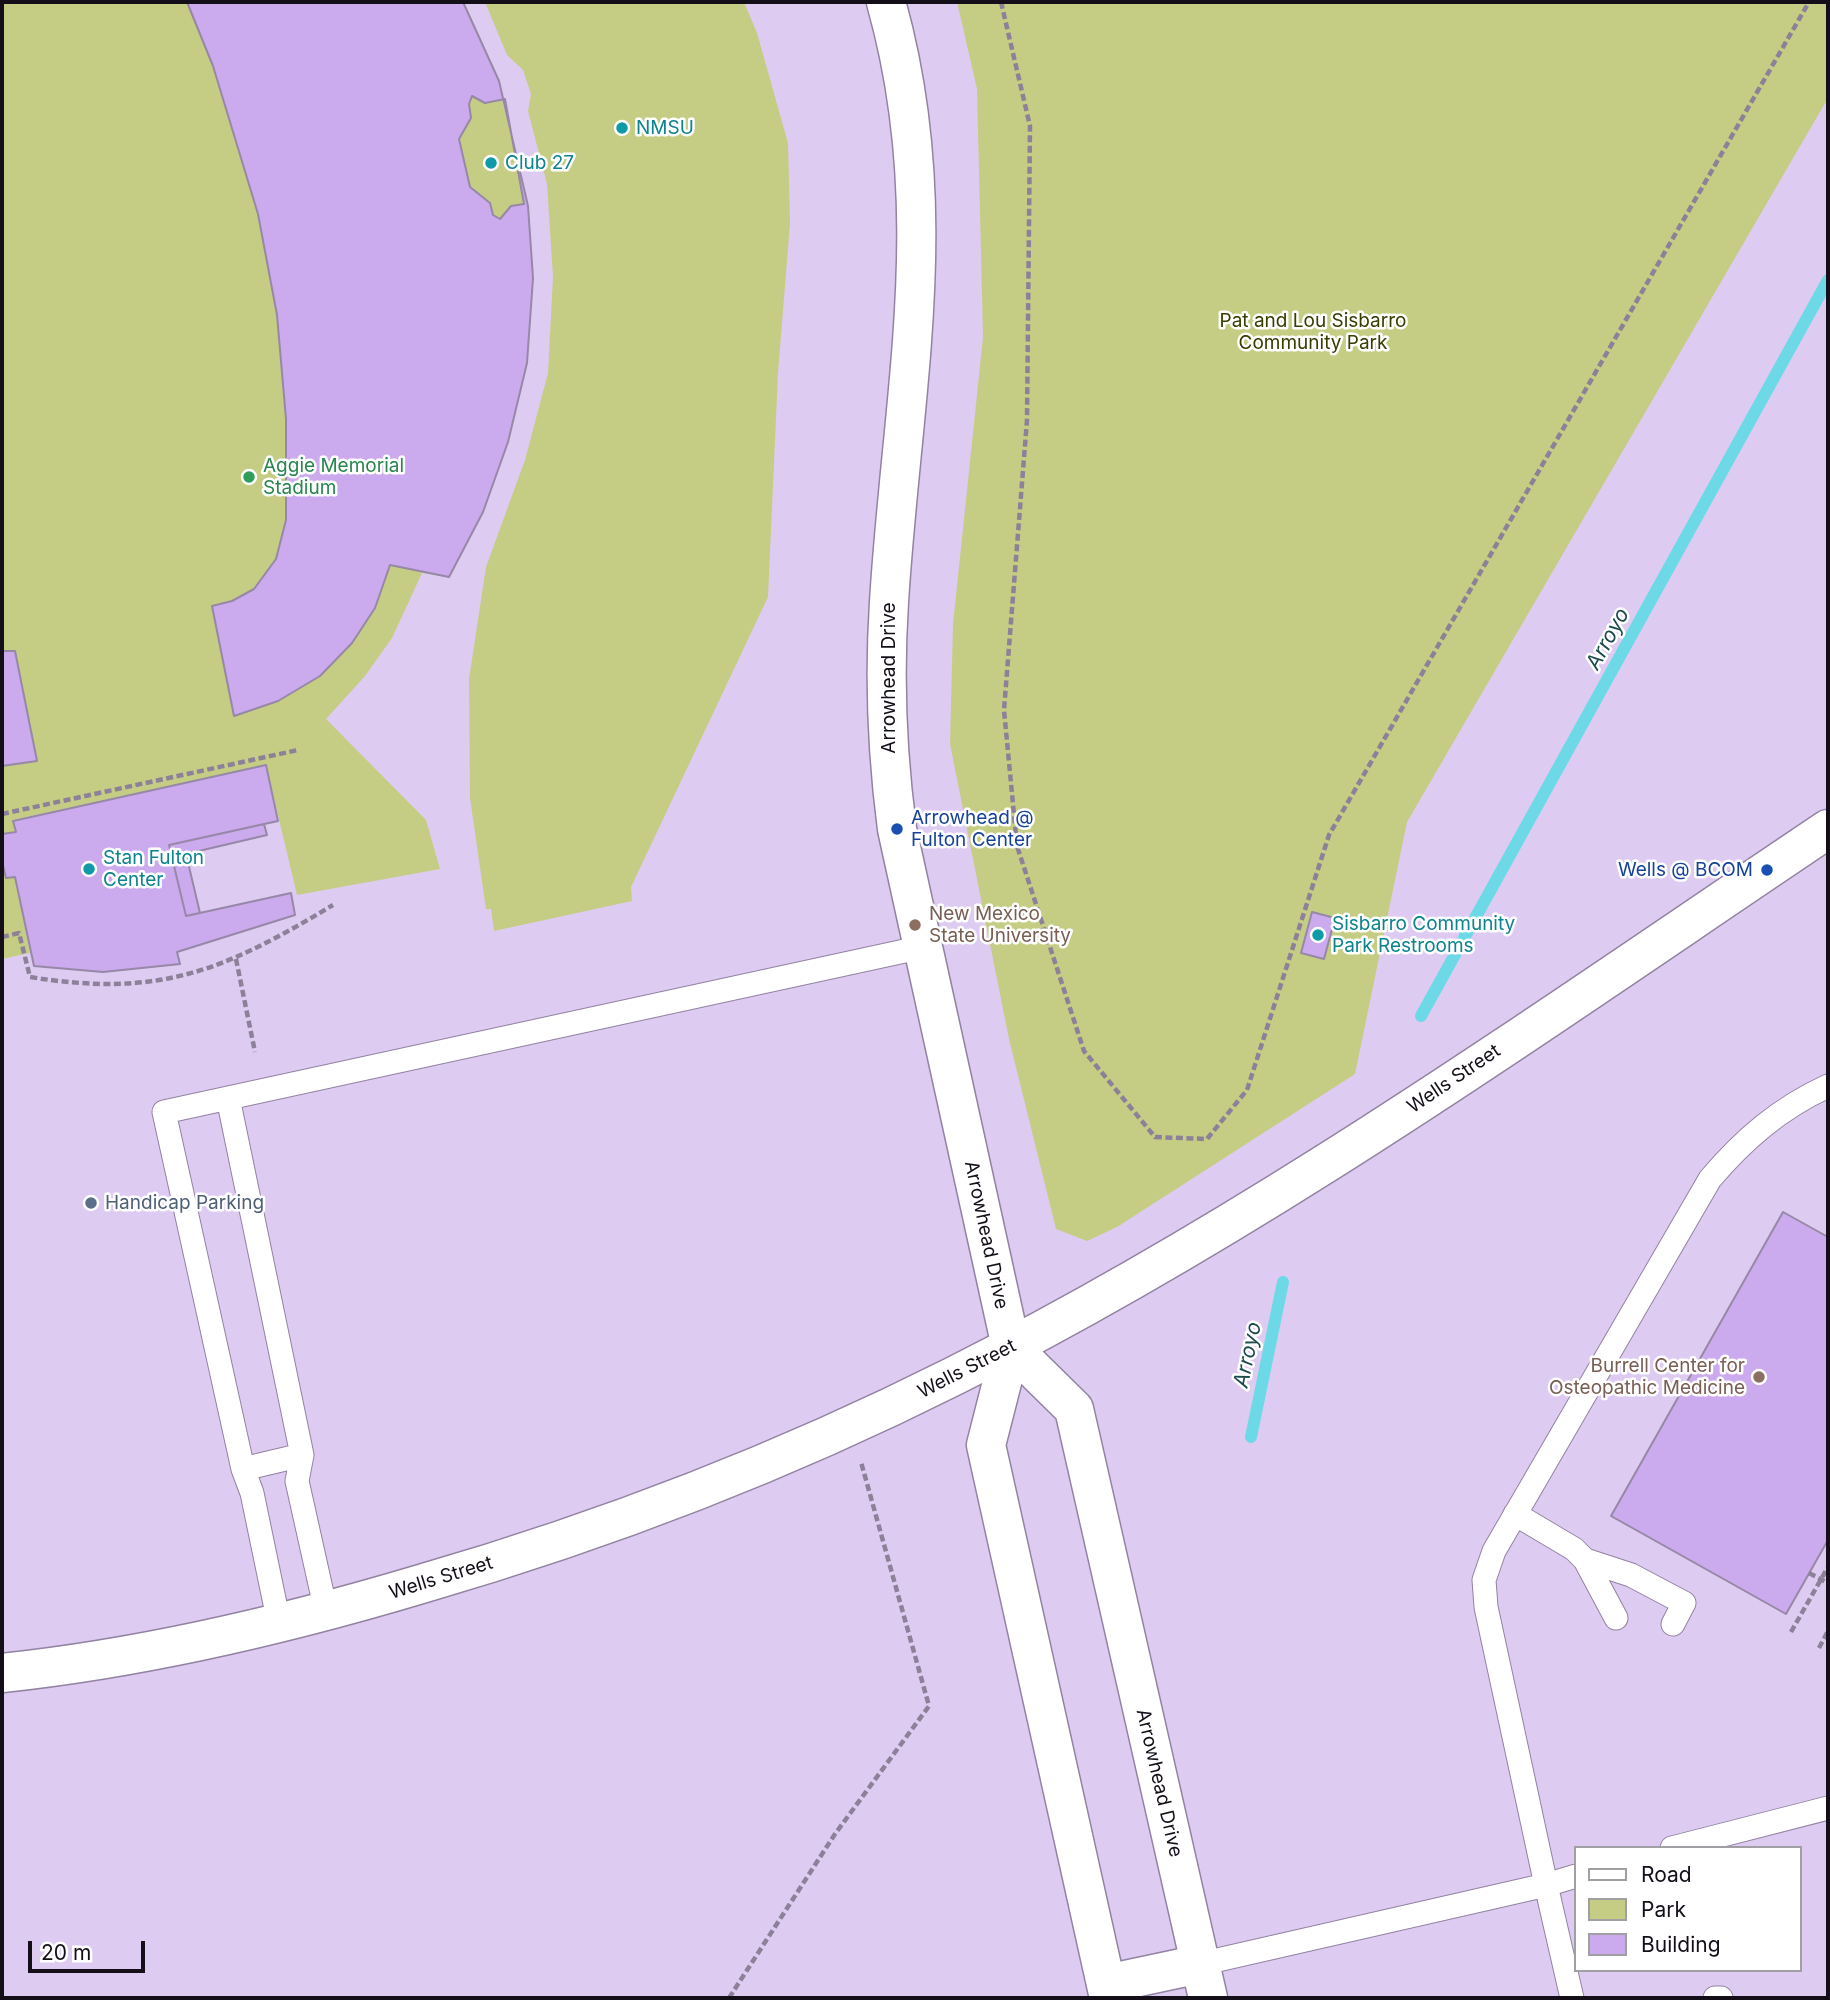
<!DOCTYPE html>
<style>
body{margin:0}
#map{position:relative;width:1830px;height:2000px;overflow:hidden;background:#eadafb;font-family:Inter,sans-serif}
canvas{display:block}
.frame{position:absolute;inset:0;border:4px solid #140e19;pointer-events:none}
.legend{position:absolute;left:1574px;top:1846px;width:228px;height:126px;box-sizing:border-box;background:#fff;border:2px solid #a19fa3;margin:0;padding:9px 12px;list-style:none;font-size:21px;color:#140e19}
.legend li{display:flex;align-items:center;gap:14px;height:35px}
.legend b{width:35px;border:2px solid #a19fa3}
.scale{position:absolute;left:28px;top:1941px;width:117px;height:32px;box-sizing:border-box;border:4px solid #140e19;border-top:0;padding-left:9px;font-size:21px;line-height:24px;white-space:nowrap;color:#140e19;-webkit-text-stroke:5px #fff;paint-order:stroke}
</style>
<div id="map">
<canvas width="1830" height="2000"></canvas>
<div class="frame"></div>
<ul class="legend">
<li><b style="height:9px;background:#fff"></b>Road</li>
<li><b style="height:19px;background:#c5cd84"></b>Park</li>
<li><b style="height:19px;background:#cae"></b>Building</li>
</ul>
<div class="scale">20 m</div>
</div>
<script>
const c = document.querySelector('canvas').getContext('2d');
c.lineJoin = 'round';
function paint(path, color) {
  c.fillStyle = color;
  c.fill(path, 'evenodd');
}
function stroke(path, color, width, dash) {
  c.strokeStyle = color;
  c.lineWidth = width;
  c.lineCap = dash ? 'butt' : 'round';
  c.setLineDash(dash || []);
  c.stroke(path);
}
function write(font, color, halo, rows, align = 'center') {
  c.font = font + ' Inter,sans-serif';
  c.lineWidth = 5;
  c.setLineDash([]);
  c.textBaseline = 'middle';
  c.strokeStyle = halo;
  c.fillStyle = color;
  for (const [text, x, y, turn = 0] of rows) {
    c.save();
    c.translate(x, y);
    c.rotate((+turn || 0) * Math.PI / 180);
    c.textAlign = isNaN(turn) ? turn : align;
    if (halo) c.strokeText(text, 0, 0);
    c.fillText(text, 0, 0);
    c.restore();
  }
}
paint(new Path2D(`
 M2,2H1828V1998H2ZM1576,1848H1800V1970H1576Z`), '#decbf2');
paint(new Path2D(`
 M2,2H463C488,49 502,95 514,147C552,311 526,429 449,577L422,573L392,638L365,676L326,719L426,820L440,869L297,895L266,765L13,820L16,832L2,834Z
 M485,2H744L757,33L788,143L790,223L778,373L768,597L631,887L632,901L494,931L491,909H486L470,798L469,679L486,567L525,460L548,373L553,277L547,184L528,111L531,94L523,70L507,55Z
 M957,2H1828V98L1407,822L1355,1074L1117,1227L1087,1241L1056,1229L1009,1039L950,744L953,624L983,337L977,89Z
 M2,861L6,878L15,877L30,953L2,959Z`), '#c5cd84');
stroke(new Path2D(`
 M1421,1016L1828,280
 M1251,1437L1283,1282`), '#6ed9e6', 12);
const building = new Path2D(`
 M187,2H463L499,81L528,206L533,278L527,363L508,442L483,512L449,577L390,565L375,608L352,643L320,676L278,701L234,716L212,606L232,601L254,589L276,559L286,520V419L277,315L258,214L213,66Z
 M472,96L485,103L505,99L524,204L511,206L500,219L493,215L490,203L470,187L459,139L471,118L469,104Z
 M2,651H15L37,761L2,766Z
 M266,765L278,821L169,845L186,916L291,893L295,915L177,952L180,964L103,972L34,966L15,877L6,878L2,861V834L16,832L13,821Z
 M264,824L267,835L186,854L200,913L186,916L169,845Z
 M1312,912L1335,918L1324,959L1301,953Z
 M1783,1212L1828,1237V1540L1786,1614L1611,1516Z`);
paint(building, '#cae');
stroke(building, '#9688a6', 2);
const service = new Path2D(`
 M228,1098L302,1455L297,1481L326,1611
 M243,1469L302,1455
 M1515,1514L1574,1549L1585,1560L1616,1618
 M1585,1560L1631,1575L1684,1603L1673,1624
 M279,1623L252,1493L243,1469L164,1112L923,947
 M1672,1848L1828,1808
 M1200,1964L1546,1885L1486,1607L1484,1580L1494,1551L1710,1179C1744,1139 1780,1108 1828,1086
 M1572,1998L1546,1885L1576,1876
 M1715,1998H1721`);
const minor = new Path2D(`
 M886,2C945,211 902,392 889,602C884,678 887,753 897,829L1011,1347`);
const tertiary = new Path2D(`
 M1011,1347L1074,1409L1208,1998
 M1011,1347L986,1445L1109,1998
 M2,1673C144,1658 284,1625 421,1584C604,1531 783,1462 954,1376C1261,1222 1543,1020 1828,829
 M1106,1984L1200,1964`);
stroke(service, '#9283a1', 25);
stroke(minor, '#9283a1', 41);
stroke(tertiary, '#9283a1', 41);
stroke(new Path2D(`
 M1001,2L1030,126L1027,420L1004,710L1017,846L1084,1051L1155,1137L1207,1139L1247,1090L1329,835L1809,2
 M2,814L298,750
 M2,937L19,933L30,977C160,998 223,971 333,905
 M236,959L255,1052
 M1809,1573L1828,1583
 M1791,1632L1828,1567
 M1819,1648L1828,1631
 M729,1998L835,1834L929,1706L861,1462`), '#8c8198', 4.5, [7, 3.5]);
stroke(service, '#fff', 23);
stroke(minor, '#fff', 38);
stroke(tertiary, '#fff', 38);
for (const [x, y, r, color] of [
 [622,128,7,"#0f9aa8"],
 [491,163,7,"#0f9aa8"],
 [249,477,7,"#2e9e5b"],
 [897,829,7,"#1a4fb4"],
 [89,869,7,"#0f9aa8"],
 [1767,870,7,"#1a4fb4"],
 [915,925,7,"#8d6e63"],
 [1318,935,7,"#0f9aa8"],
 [91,1203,7,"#5c6f8a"],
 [1759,1377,7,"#8d6e63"]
]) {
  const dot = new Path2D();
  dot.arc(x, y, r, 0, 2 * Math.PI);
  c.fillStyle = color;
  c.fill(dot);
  stroke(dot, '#fff', 2.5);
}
write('19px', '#0d838f', '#fff', [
 ["NMSU",636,128],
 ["Club 27",505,163],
 ["Stan Fulton",103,858],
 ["Center",103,880],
 ["Sisbarro Community",1332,924],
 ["Park Restrooms",1332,946]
], 'left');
write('19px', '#393d00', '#fff', [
 ["Pat and Lou Sisbarro",1313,321],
 ["Community Park",1313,343]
]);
write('19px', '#27864d', '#fff', [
 ["Aggie Memorial",263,466],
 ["Stadium",263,488]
], 'left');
write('19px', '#140e19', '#fff', [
 ["Arrowhead Drive",889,678,-90],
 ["Wells Street",1454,1079,-34],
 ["Arrowhead Drive",986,1235,78],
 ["Wells Street",967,1369,-27],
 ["Wells Street",441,1578,-17],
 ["Arrowhead Drive",1159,1783,77]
]);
write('19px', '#164399', '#fff', [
 ["Arrowhead @",911,818],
 ["Fulton Center",911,840],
 ["Wells @ BCOM",1753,870,"right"]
], 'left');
write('19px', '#785e54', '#fff', [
 ["New Mexico",929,914],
 ["State University",929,936],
 ["Burrell Center for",1745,1366,"right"],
 ["Osteopathic Medicine",1745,1388,"right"]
], 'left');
write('19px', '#4e5e75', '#fff', [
 ["Handicap Parking",105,1203]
], 'left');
write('italic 21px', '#194a50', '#fff', [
 ["Arroyo",1608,639,-61],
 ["Arroyo",1248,1355,-78]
]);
</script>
